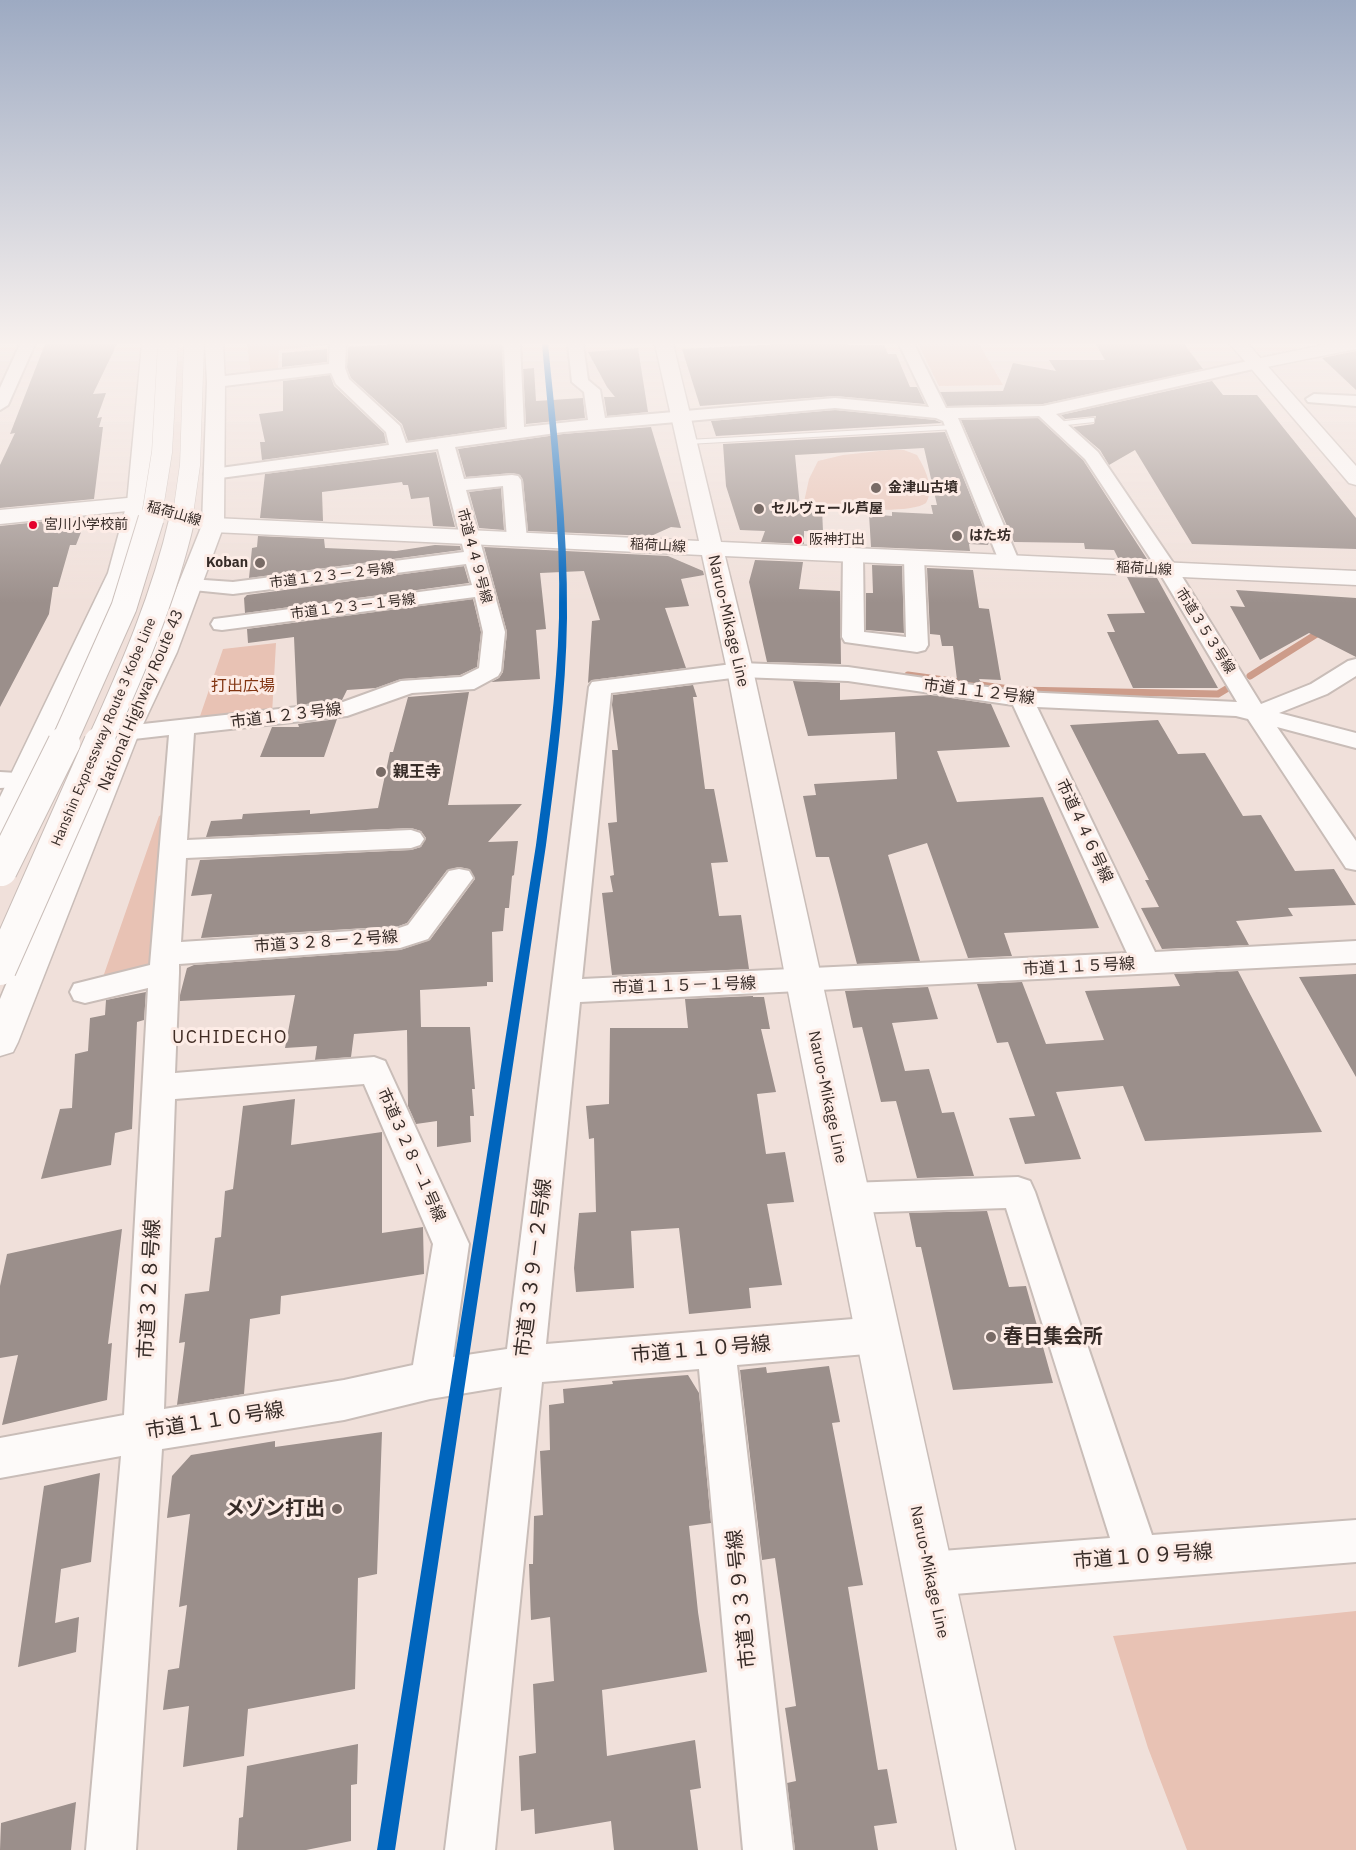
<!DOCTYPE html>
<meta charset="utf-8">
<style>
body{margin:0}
canvas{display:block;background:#f0e0da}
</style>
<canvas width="1356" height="1850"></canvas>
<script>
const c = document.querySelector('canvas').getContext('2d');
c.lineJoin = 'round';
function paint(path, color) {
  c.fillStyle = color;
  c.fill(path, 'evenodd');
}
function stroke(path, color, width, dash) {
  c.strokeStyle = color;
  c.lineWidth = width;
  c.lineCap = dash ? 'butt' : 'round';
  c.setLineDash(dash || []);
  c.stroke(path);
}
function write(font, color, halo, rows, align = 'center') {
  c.font = font + ' "IBM Plex Sans","Noto Sans JP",sans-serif';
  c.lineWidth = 6;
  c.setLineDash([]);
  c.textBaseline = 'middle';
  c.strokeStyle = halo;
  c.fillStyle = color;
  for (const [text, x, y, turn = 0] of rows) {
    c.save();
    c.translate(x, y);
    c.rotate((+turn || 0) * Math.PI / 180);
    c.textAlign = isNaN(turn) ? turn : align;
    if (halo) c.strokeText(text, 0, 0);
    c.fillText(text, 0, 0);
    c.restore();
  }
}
paint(new Path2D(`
 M247,344H333L279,350L278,372L251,375Z
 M918,344H979L1003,385L939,386Z
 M889,450H904L917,455C925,469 935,488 926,503C906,516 829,507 804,502L809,479L818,461L843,455Z
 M276,643L272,714L198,722L223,649Z
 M166,813L158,965L102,980L159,816Z
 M1356,1611V1850H1187L1148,1748L1113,1636Z`), '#e8c2b4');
stroke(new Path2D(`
 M908,675L1017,690L1218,694L1228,688
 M1250,676L1323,630`), '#cd9c8a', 7);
paint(new Path2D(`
 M45,344H117L93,394L106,393L97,418L102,417L99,427H103L94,499L0,508V465L15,433L10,434Z
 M398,344H502L505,427L408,441L402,424L351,378L347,368L348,347Z
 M783,344L884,345L888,354H896L910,387H917L925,404L835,396L700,406L682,349Z
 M1096,344H1184L1203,369L1043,404L947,406L940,392L1003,391L1013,363L1056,371L1049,360H1105Z
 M638,348L648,412L607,416L604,397H615L607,387L588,352Z
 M327,349V362L282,367V353Z
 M1356,351V390L1322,358Z
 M534,368L536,401L583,398L585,418L526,424L523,369Z
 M330,375L334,386L384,433L386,443L262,460L260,442H265L259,414L283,411V381Z
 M1212,381L1223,395H1257L1356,518V549L1192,544L1135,450L1109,465L1100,450L1073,427L1094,424L1096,416L1065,419L1061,415Z
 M835,410L935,420L942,423L716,436L711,421Z
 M1038,418L1083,460L1147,559L1118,558L1114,550L1085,549L1084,543L1014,542L961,420Z
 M651,427L681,528L671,527L651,536L528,531L523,480L520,475L512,473L466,477L458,449L563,434Z
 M945,432L989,542L988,545L969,544L970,551L871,547L869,514L892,516V512L933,514L931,505H937L924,448L795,455L800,507L822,508L823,532L804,531V544L761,542L765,531L740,530L726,486L723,444Z
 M436,452L455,527L433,526L429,497L411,499L408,485H403L402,482L322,492L323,521L260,518L265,474Z
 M501,488L504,530L479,528L469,492Z
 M87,517L76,545H70L58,587H53L49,614L0,707V526Z
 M258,536L324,539L325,548L396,551L435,545L460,546L461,550L249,578L252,548L257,547Z
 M484,547L668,556L703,571L704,575L681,579L689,606L665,608L686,668L592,680L588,683L592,621L600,620L584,571L540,573L546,629L536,630L540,679L491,682L499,678L503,672L507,632Z
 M755,560L803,562L799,589L840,591L841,664L767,662L749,582Z
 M872,565L902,566L904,633L866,630V593H873Z
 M464,566L469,583L245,613L244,598L247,595Z
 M927,568L973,570L979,608L989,609L1001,680L979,679L982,684L957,680L953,646H942L940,635L930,634Z
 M1127,577L1157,578L1218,688H1133L1107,632H1115L1107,614L1145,613Z
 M1236,590L1356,598V657L1309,633L1260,660L1230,606L1245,607Z
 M473,599L481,632L477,667L460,675L401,679L376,688L347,690L342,700L297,705L294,637L248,643L247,629Z
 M793,681L840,683V700L931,695L991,704L1010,747L937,751L957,802L1043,797L1099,928L1004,933L1012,956L968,958L927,843L888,855L920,961L857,964L829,857H816L803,796L816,795L814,784L897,779L895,732L808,736Z
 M693,685L697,697H693L705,789H714L728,862L711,863L719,916L741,915L749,969L612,975L602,893L613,892L610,876L614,875L608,823L617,822L612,750H618L612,705L613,695Z
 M469,692L448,805L522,804L488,842L518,841L514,875L512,876L509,908H505L503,931L492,932L493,982H487V986L420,990L421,1027H470L475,1089H472L474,1116H470L471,1142L437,1147V1121L416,1124L408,1106L407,1030L354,1034L351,1057L315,1060L317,1046L285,1048L295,995L180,1001V995L187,968L194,965L400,950L430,940L475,879L469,869L459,867L447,870L407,923L399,926L201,938L212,894L191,896L200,860L411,850L421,847L426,838L421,831L411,828L206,837L211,821L242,819L243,814L310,810V814L378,808L390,752H393L408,697Z
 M337,719L324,757H260L272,727H299L298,724Z
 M1158,720L1178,754L1205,753L1243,816L1261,815L1295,871L1334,869L1356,905L1288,908L1293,916L1236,921L1249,945L1162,949L1141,908L1159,907L1145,880H1149L1070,725Z
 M1238,971L1322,1132L1145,1141L1123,1086L1056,1092L1081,1159L1025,1164L1009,1118L1035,1116L1008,1042L997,1043L977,984L1022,982L1046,1044L1104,1040L1085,991L1180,986L1174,974Z
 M1356,974V1077L1299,977Z
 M928,987L938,1019L892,1023L905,1071L929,1069L942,1113L954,1112L974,1176L917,1178L896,1101L881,1102L862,1027L853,1028L845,991Z
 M146,992L144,1020L137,1022L132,1129L115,1133L111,1165L41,1179L60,1109L72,1108L75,1054L88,1051L90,1018L105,1015L106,1000Z
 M753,996V997H764L770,1029H761L776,1092L757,1094L766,1154L785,1152L794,1202L767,1204L782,1285L749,1288L751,1308L689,1314L679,1228L631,1231L634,1288L576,1292L574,1268L579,1213L596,1212L594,1138L589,1139L586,1106L609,1104L610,1028H688L685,999Z
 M295,1099L291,1145L382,1132V1233L423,1227L424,1274L281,1296L280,1314L250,1319L244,1394L177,1405L185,1342L179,1343L185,1294L209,1291L215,1238L221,1237L225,1191L233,1189L243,1106Z
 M987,1211L1009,1287L1026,1286L1053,1383L953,1390L921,1247H916L909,1213Z
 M122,1229L108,1344L112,1343L107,1400L2,1425L18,1355L0,1358V1286L7,1254Z
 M829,1366L840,1422L832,1423L863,1585L848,1587L878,1770L887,1769L897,1823L874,1826L878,1850H795L787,1783L796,1781L785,1708L796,1706L775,1558L762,1560L740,1370L766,1367L767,1373Z
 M688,1375L699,1393L711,1523L689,1526L698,1612L707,1672L602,1690L607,1756L695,1740L701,1788L690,1790L698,1850H614L611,1821L535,1834L534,1809L521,1811L519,1756L536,1753L533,1684L554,1681L550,1617L531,1620L529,1564H533L534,1516L543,1515L540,1451L550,1450L549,1405L564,1403L563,1389L613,1384L612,1381Z
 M382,1432L377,1574L358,1578L355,1689L248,1709L244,1756L183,1767L189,1706L163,1710L168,1670L179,1668L187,1605L179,1607L190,1514L167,1518L172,1476L191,1455L275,1441V1447Z
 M100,1473L91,1562L61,1569L55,1623L79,1617L76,1652L18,1667L44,1486Z
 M358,1744L357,1784L351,1785V1841L306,1850H237L239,1818L243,1817L247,1766Z
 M76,1802L71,1850H0L1,1823Z`), '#9b8f8b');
const lane = new Path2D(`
 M1091,418H1094V422L1057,426L1053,424L1057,422Z
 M953,425H956V429L688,444L684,442L688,440Z`);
const street = new Path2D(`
 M20,344H35L8,405L0,410V388Z
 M330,344H346L345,368L349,379L400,426L406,443L507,429L504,344H520L524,427L588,420L584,392L572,382L568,344H583L588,380L600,390L605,418L835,398L929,407L899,344H914L946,408L1043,406L1257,359L1262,361L1265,364L1262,367L1056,414L1098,452L1178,570L1261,704L1311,684L1348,661L1356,659V676L1327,694L1279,713L1356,733V748L1277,727L1356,841V870L1346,868L1248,719L1236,716L1037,707L1155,952L1356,941V963L580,1002L546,1344L878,1317L891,1322L897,1335L891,1348L878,1353L737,1365L793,1850H743L699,1369L542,1382L495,1850H445L502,1387L430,1399L344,1420L162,1449L136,1850H86L121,1456L0,1478V1438L124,1415L148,988L85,1003L74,1000L70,992L74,984L150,965L169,735L125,740L116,738L113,733L116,728L125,726L343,702L401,681L461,677L479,668L483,632L475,597L222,630L214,629L211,624L214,619L222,618L472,585L466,564L233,594L183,589L180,585L183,581L190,579L233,582L464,552L438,449L213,479L207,478L204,474L207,470L213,469L389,445L386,432L336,384L331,373L216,387L208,382L216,377L329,364ZM835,408L936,418L943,421L999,561L1002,565H1016L1019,561L958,418L1039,416L1085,459L1158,570L1237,702L1022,692L848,667L740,663L592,682L589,687L507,1349L453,1357L469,1244L385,1061L374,1057L175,1073L179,973V964L400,948L428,939L473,878L469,871L459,869L449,871L408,925L399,928L181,942L186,858L411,848L420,845L424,839L420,833L411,830L187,840L194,733L347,716L412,693L474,689L498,676L501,671L505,632L466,490L503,486L507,539L510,543H524L527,539L521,480L518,476L512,475L464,479L455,447L563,432ZM740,677L848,681L1013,705L1127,953L582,979L611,693ZM364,1084L433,1244L413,1365L344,1380L164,1409L175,1099Z
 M1314,394L1356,396V406L1308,402L1306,399Z
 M853,549L860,551L863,555L864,632L906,637L904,557L907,553H921L924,557L928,645L925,650L917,652L845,642L842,637L843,555L846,551Z
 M0,772L34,774L38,780L34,786L0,788Z
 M1018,1177L1030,1181L1035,1192L1152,1535L1356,1520V1562L929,1596L914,1589L907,1574L914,1559L929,1552L1110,1538L1006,1208L849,1213L837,1209L832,1198L837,1187L849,1183Z`);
const secondary = new Path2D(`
 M655,344H673L721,542L1356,571V585L725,556L753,670L1015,1850H957L786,981L727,670L702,555L213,532L137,510L0,524V510L138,497L214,518L699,541Z
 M1328,344H1356V349L1257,369L1251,368L1248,364L1251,360Z`);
const highway = new Path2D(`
 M142,344H160L149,503L132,573L15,829L11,836L0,839V797L108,573L127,503Z
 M205,344H223L225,382L224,525L177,652L139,733L18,1042L13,1052L0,1056V999L111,733L151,652L202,525L207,382Z
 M1230,344H1248L1356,466V485L1349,483Z`);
stroke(lane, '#c9bdb8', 2);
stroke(street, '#c9bdb8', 4);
stroke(secondary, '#c9bdb8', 3);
stroke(highway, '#c9bdb8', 3);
paint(lane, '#fdfaf9');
paint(street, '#fdfaf9');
paint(secondary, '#fdfaf9');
paint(highway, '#fdfaf9');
const highwayBridgeFar2 = new Path2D(`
 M151,521L162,452L168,344
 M182,521L190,465L194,344`);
const highwayBridgeFar1 = new Path2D(`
 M63,744L124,607L151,519
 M99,744C132,671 164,598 182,519`);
const highwayBridge = new Path2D(`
 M1,870L64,743
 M0,969L100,743`);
stroke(highwayBridgeFar2, '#c9bdb8', 21, []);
stroke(highwayBridgeFar1, '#c9bdb8', 27, []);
stroke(highwayBridge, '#c9bdb8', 34, []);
stroke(highwayBridgeFar2, '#fdfaf9', 20);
stroke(highwayBridgeFar1, '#fdfaf9', 25);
stroke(highwayBridge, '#fdfaf9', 32);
paint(new Path2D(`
 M542,344H548C557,435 568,526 567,618C566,694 556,770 546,845L395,1850H377L536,845C546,770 557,694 559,618C561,526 550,435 542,344Z`), '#0065bd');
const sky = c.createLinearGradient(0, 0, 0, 603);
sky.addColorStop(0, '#9daac2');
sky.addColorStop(0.57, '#f8f1ee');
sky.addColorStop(1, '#f8f1ee00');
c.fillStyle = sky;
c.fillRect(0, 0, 1356, 603);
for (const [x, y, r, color] of [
 [876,488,6,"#786b66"],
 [759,509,6,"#786b66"],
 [33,525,5,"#e4002b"],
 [957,536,6,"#786b66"],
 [798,540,5,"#e4002b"],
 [260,563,6,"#786b66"],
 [381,772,6,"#786b66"],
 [991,1337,6,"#786b66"],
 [337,1509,6,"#786b66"]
]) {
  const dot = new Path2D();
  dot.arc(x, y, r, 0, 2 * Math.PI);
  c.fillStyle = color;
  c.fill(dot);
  stroke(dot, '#fdece6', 2);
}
write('bold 14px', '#372c28', '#fdece6', [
 ["金津山古墳",888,488],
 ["セルヴェール芦屋",771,509],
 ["はた坊",969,536],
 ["Koban",248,563,"right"]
], 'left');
write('14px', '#372c28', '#fdece6', [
 ["稲荷山線",174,514,16],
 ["稲荷山線",658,546,3],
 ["市道４４９号線",474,556,75],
 ["稲荷山線",1144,569,3],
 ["市道１２３－２号線",332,576,-7],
 ["市道１２３－１号線",353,607,-7],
 ["市道３５３号線",1205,631,58],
 ["Hanshin Expressway Route 3 Kobe Line",104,732,-67]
]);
write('14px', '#372c28', '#fdece6', [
 ["宮川小学校前",44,525],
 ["阪神打出",809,540]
], 'left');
write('16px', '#372c28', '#fdece6', [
 ["Naruo-Mikage Line",728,621,77],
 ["市道１１２号線",979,692,7],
 ["National Highway Route 43",141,700,-67],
 ["市道１２３号線",286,716,-7],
 ["市道４４６号線",1084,831,65],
 ["市道３２８－２号線",326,942,-4],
 ["市道１１５号線",1079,967,-3],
 ["市道１１５－１号線",684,986,-2],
 ["Naruo-Mikage Line",827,1097,78],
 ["市道３２８－１号線",411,1155,66],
 ["Naruo-Mikage Line",929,1572,78]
]);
write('16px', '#823512', '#fdece6', [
 ["打出広場",243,686]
]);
write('bold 16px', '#372c28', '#fdece6', [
 ["親王寺",393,772]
], 'left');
c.letterSpacing = '1.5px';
write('18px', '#402c24', '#fdece6', [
 ["UCHIDECHO",230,1038]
]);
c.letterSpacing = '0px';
write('20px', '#372c28', '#fdece6', [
 ["市道３３９－２号線",534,1268,-83],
 ["市道３２８号線",150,1289,-87],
 ["市道１１０号線",701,1350,-5],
 ["市道１１０号線",215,1421,-9],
 ["市道１０９号線",1143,1557,-4],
 ["市道３３９号線",742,1599,-96]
]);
write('bold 20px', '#372c28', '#fdece6', [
 ["春日集会所",1003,1337],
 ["メゾン打出",325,1509,"right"]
], 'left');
</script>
